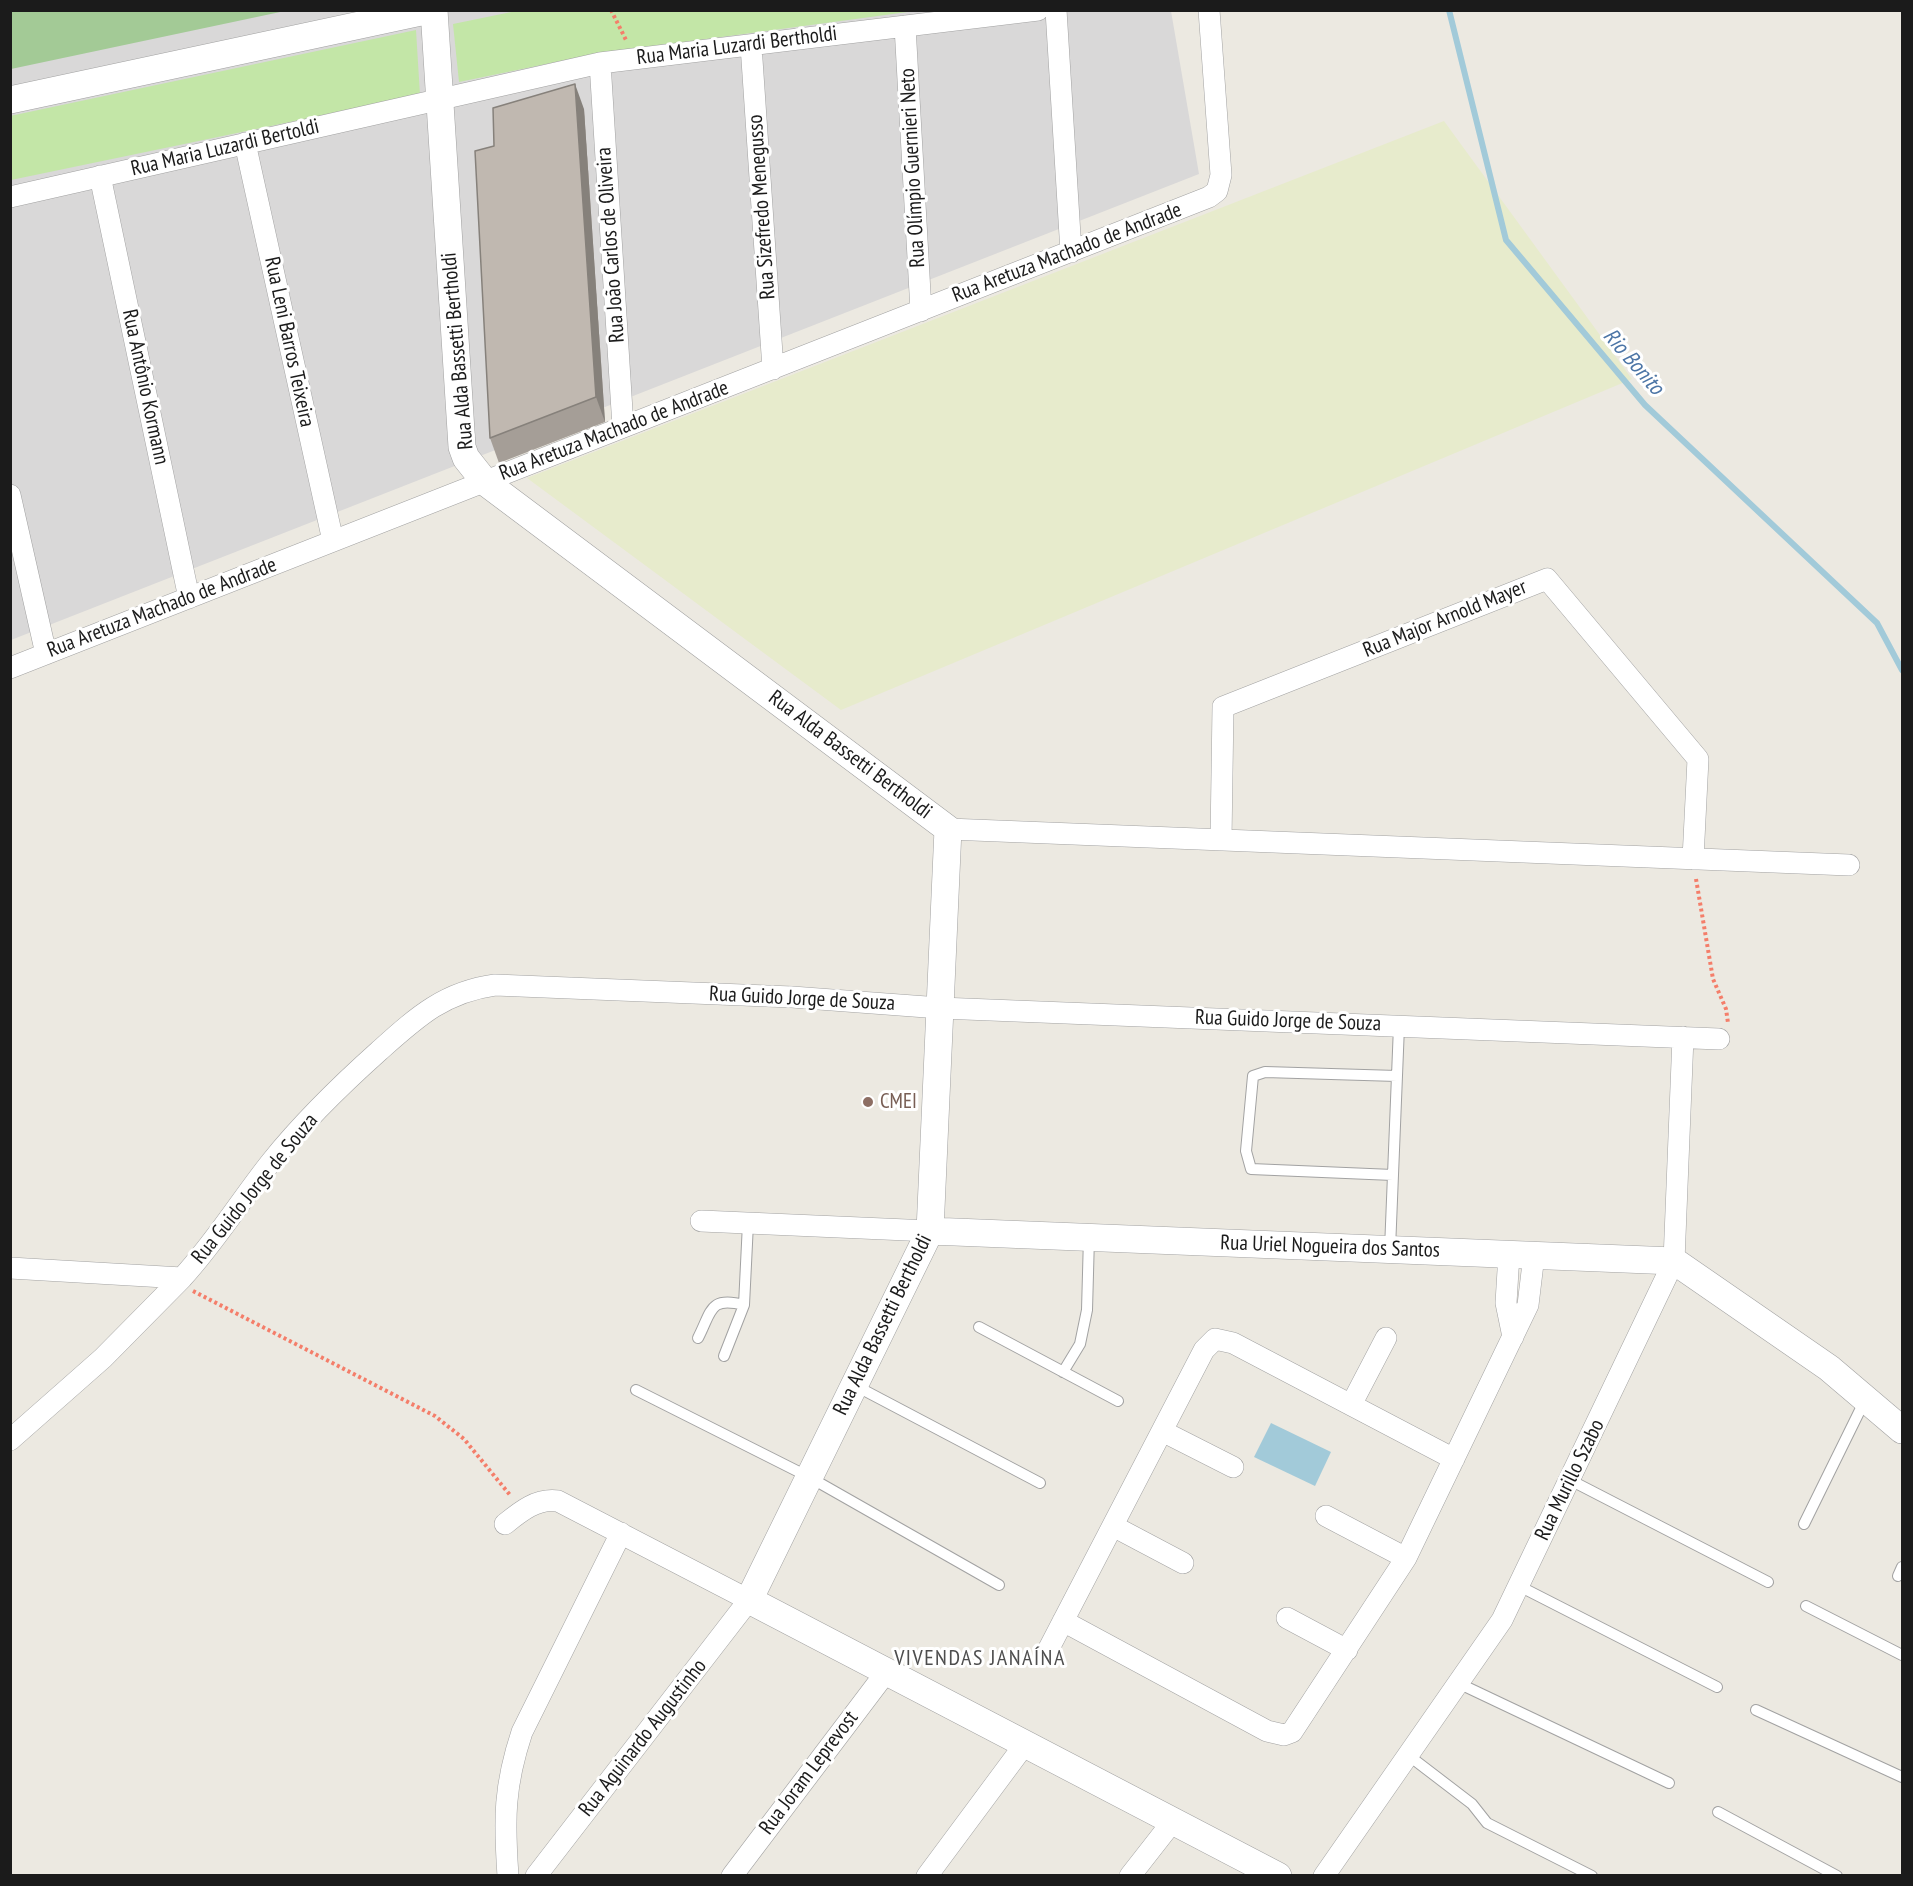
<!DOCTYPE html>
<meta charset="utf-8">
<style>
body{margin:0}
#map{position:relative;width:1913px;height:1886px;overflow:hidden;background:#ece9e1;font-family:"PT Sans Narrow",sans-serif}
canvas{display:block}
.frame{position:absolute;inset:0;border:12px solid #1b1b1b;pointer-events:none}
</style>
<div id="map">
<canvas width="1913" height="1886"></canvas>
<div class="frame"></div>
</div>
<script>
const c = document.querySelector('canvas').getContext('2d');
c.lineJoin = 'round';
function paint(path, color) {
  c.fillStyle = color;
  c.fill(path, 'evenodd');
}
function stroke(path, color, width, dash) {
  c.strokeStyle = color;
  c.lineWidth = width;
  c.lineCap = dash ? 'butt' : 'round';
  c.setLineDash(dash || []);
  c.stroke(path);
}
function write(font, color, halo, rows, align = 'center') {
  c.font = font + ' "PT Sans Narrow",sans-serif';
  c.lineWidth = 6;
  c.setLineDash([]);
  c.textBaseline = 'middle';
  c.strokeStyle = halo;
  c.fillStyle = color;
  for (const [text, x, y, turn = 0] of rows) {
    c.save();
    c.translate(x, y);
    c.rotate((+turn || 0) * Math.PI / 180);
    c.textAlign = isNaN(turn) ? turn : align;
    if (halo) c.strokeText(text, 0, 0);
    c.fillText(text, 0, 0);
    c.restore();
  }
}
paint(new Path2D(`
 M11,11H1171L1199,174L11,640Z`), '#d9d8d8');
paint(new Path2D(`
 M1444,121L1632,379L841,710L527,478Z`), '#e7ebcc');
paint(new Path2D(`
 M521,10L915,11L595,54L459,82L453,24Z
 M416,30L420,95L11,180L10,116Z`), '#c3e6a7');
paint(new Path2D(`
 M11,10H285V11L11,69Z`), '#a3ca96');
paint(new Path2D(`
 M1271,1423L1331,1452L1315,1486L1254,1457Z`), '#a2cad9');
stroke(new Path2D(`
 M1449,10L1506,240L1645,405L1877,623L1902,670`), '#a2cad9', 6);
const service = new Path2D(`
 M1393,1175L1251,1169L1246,1151L1253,1076L1265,1072L1397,1076
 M1390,1249L1399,1026
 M979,1327L1118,1401
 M698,1338C712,1311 709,1296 744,1305
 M724,1356L744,1305L748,1223
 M1063,1372L1080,1344L1087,1310L1089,1237
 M854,1385L1040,1483
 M636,1390L809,1477L999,1585
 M1570,1480L1768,1582
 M1804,1524L1865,1400
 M1898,1576L1902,1567
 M1519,1586L1717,1687
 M1806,1606L1902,1655
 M1458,1683L1669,1783
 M1756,1710L1902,1777
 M1408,1755L1472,1804L1487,1823L1592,1876
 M1718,1812L1837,1876`);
const minor = new Path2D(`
 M1056,10L1071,252
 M905,26L921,311
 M751,45L773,369
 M600,63L623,427
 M245,143L333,541
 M100,176L189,598
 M10,197L600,63L1038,10
 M10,495L46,654
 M10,668L1209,197L1217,191L1221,175L1209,10
 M948,829L1849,865
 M1221,840L1223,707L1547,579L1698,759L1693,859
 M701,1221L930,1231
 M1509,1254L1506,1303L1513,1337
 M10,1268L182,1278C216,1241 240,1201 271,1162C303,1122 341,1085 379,1051C417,1017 444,992 495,985L792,997L940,1008L1719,1039
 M1351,1405L1386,1338
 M1162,1431L1233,1467
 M10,1440L103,1358L182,1278
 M1326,1516L1406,1558
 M505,1524C521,1511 537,1498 558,1501L749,1600L536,1876
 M1113,1526L1183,1563
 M1287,1618L1347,1650
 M1063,1621L1267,1731L1284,1735L1292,1732L1406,1558L1528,1305L1534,1255
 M1046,1654L1204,1350L1215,1339L1233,1343L1454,1459
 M508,1876C504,1819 504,1786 522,1732L621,1533
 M732,1876L887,1671
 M927,1876L1025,1744
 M1130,1876L1173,1821
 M1324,1876L1502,1620L1674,1261L1683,1037`);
const tertiary = new Path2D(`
 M434,10L462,447L466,458L485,482L948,829L930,1231L749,1600L1278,1876
 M10,100L430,10
 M930,1231L1674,1261L1829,1368L1902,1430`);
stroke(service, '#a2a2a2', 12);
stroke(minor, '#a2a2a2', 22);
stroke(tertiary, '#a2a2a2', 28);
stroke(new Path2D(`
 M611,10L627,42
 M1696,879L1713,979L1726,1009L1728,1023
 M193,1291L435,1416L464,1439L510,1495`), '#f47e6a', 4, [3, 3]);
stroke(service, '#fff', 10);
stroke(minor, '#fff', 21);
stroke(tertiary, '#fff', 27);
paint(new Path2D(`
 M584,109L605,422L499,463L490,438L494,146Z`), '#a59e97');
paint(new Path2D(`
 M575,84L584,109L605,422L596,397Z`), '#86817b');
const building = new Path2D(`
 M575,84L596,397L490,438L475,151L494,146L493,108Z`);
paint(building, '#c0b8b0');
stroke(building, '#86817b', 1.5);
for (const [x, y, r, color] of [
 [868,1102,6,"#8d6e63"]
]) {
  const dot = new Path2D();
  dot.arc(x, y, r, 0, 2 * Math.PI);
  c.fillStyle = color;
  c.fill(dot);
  stroke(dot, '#fff', 2);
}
write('21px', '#1b1b1b', '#fff', [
 ["Rua Maria Luzardi Bertholdi",737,46,-7],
 ["Rua Maria Luzardi Bertoldi",225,148,-13],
 ["Rua Olímpio Guernieri Neto",913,168,-93],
 ["Rua Sizefredo Menegusso",762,207,-94],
 ["Rua João Carlos de Oliveira",611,245,-94],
 ["Rua Aretuza Machado de Andrade",1067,253,-21],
 ["Rua Leni Barros Teixeira",289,342,78],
 ["Rua Alda Bassetti Bertholdi",458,351,-95],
 ["Rua Antônio Kormann",145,387,78],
 ["Rua Aretuza Machado de Andrade",614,431,-21],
 ["Rua Aretuza Machado de Andrade",162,608,-21],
 ["Rua Major Arnold Mayer",1445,619,-22],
 ["Rua Alda Bassetti Bertholdi",850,755,37],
 ["Rua Guido Jorge de Souza",802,999,3],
 ["Rua Guido Jorge de Souza",1288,1021,2],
 ["Rua Guido Jorge de Souza",255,1189,-51],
 ["Rua Uriel Nogueira dos Santos",1330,1247,2],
 ["Rua Alda Bassetti Bertholdi",883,1325,-64],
 ["Rua Murillo Szabo",1570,1480,-64],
 ["Rua Aguinardo Augustinho",643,1738,-52],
 ["Rua Joram Leprevost",809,1773,-53]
]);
write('21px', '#785e54', '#fff', [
 ["CMEI",880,1102]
], 'left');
write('italic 22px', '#4c75a6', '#fff', [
 ["Rio Bonito",1633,362,49]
]);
c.letterSpacing = '1.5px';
write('22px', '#4e4e4e', '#fff', [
 ["VIVENDAS JANAÍNA",980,1659]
]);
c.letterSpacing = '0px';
</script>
